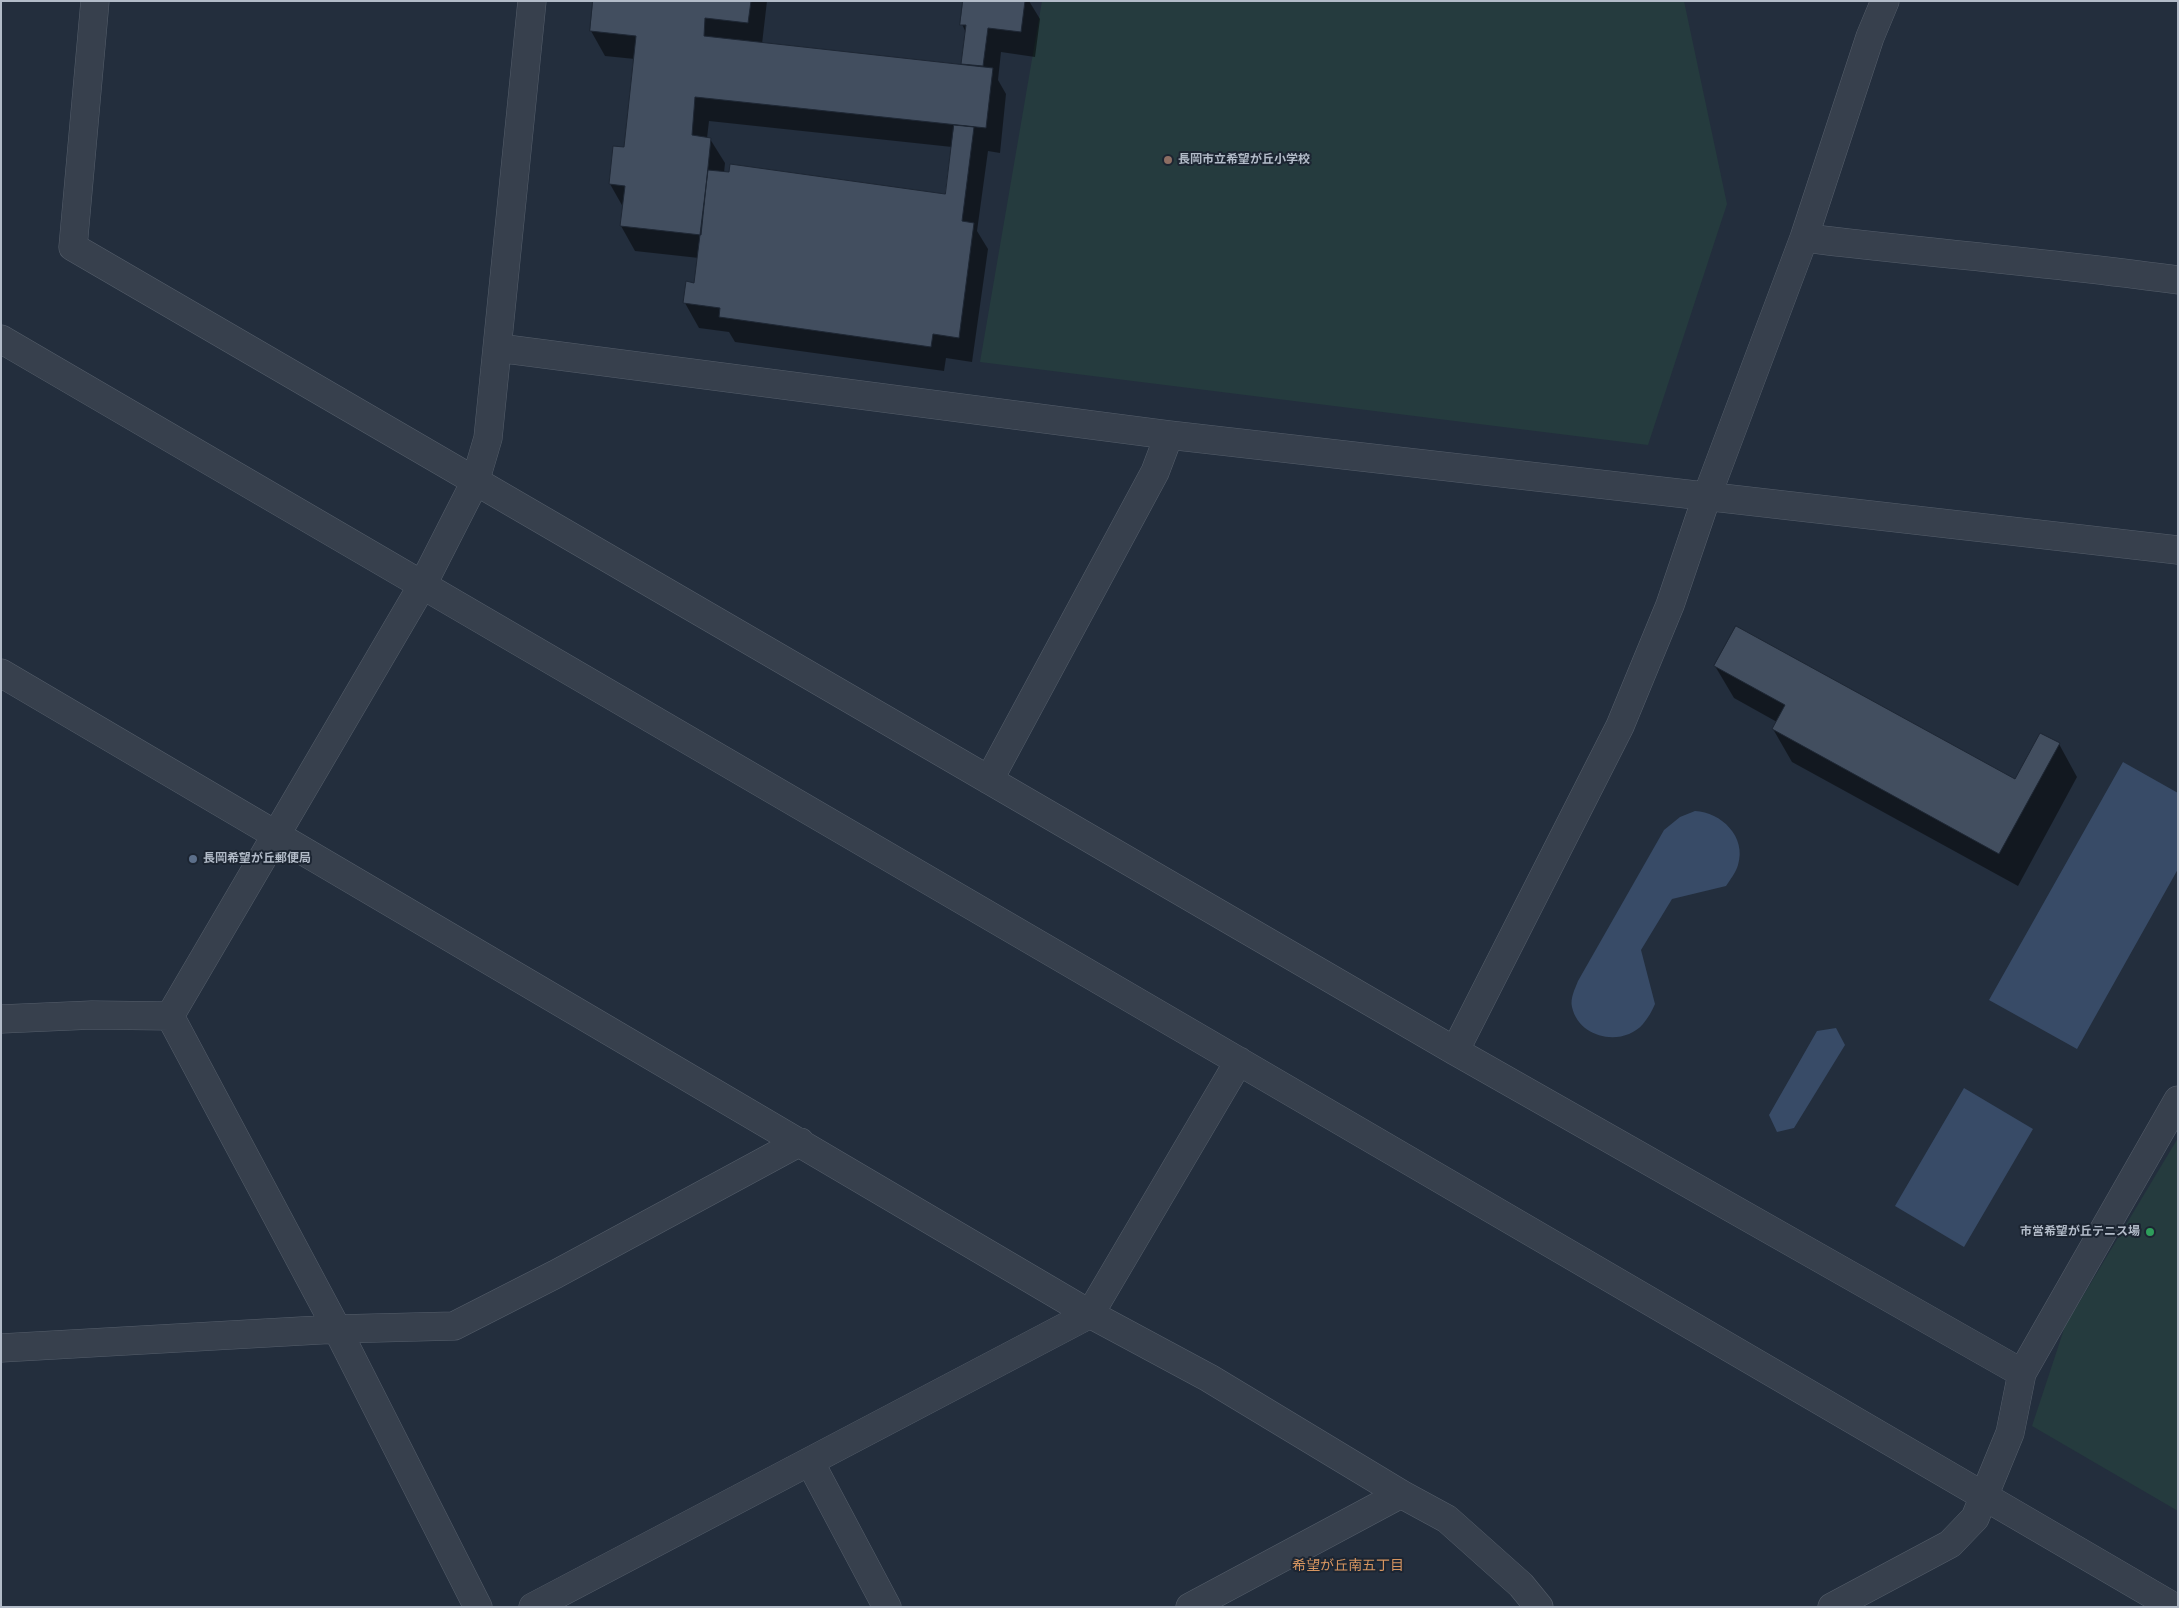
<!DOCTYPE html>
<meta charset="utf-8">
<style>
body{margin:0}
#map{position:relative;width:2179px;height:1608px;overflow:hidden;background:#232e3d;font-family:"Titillium Web",sans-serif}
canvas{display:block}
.frame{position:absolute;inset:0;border:2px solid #b2bbc8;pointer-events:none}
</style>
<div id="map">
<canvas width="2179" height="1608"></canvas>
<div class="frame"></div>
</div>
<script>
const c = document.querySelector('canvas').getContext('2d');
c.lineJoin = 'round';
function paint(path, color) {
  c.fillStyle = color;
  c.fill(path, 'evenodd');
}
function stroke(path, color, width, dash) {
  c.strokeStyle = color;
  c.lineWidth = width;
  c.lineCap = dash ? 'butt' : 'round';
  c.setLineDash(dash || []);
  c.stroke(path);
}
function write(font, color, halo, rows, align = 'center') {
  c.font = font + ' "Titillium Web","Noto Sans JP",sans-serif';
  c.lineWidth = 4;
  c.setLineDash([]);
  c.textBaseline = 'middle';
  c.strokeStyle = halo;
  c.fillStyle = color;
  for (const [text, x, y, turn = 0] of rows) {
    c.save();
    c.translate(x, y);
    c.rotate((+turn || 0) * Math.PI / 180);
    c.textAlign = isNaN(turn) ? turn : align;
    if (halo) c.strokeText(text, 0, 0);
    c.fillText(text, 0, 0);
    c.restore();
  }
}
paint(new Path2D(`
 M1042,1H1684L1727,204L1648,445L980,362Z
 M2178,1138V1511L2032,1426L2065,1326Z`), '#253b3e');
paint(new Path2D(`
 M2123,762L2178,793V869L2077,1049L1989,1000Z
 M1695,811C1721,812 1747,837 1738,865C1736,872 1730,880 1726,886L1672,899L1641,950L1655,1004C1652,1011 1648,1018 1643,1024C1623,1047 1579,1039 1572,1007C1570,998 1575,989 1578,981L1664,830L1680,817Z
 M1836,1028L1845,1045L1794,1128L1777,1132L1769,1115L1817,1031Z
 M1964,1088L2033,1129L1964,1247L1895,1206Z`), '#384b67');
paint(new Path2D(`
 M594,1H767L762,44L962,66L966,33L962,24L964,1H1029L1040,19L1035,57L1001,52L998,80L1006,94L1000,153L988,151L977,231L988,249L972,362L946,358L944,371L735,342L729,332L699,328L685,303L695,284L699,258L635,251L621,226L623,207L610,184L625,149L635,59L605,56L591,31ZM709,121L952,147L946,196L724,173L725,163L710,139L707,138Z
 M1715,666L2016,781L2059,744L2077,777L2018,886L1792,762L1773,729L1777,722L1734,698Z`), '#0007');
const building = new Path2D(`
 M593,1H751L748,23L705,18L704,36L993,68L986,128L695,97L692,135L711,138L701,235L620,226L625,186L609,184L613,146L624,147L636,36L590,31Z
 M963,1H1025L1021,32L988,28L983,66L961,64L966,25H960Z
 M954,125L974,127L962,221L974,223L959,338L933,334L931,347L719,317L720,308L683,303L686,281L694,283L708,170L729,172L730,164L945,194Z
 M1736,626L2015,779L2040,733L2060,743L1999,854L1772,729L1785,705L1714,666Z`);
paint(building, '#424e5f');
stroke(building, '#1e2734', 1);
const street = new Path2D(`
 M95,1L73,247L1455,1051L2022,1373
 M1804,238C1929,253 2054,263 2178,280
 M1,339L2174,1607
 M498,348L1169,435L2178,550
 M1,673L1090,1314L1209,1378L1401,1494L1447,1519L1521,1585L1539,1607
 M989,780L1155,472L1169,435
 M170,1016L337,1329L478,1607
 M1,1019L92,1015L170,1016L423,584L475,482L488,438L532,1
 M1455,1051L1620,726L1670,605L1707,496L1804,238L1870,37L1885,1
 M1,1348L337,1329L454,1326L556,1274L800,1142
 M810,1462L887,1607
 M533,1607L1090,1314L1239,1061
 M1190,1607L1401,1494
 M1832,1607L1950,1544L1975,1518L2010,1433L2022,1373L2178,1100`);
stroke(street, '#555e6b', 29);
stroke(street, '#37404d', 28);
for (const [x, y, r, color] of [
 [1168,160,5,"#8d6e63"],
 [193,859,5,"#5c6f8a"],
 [2150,1232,5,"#2e9e5b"]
]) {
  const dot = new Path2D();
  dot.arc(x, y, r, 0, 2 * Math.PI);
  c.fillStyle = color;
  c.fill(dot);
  stroke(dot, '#1c2532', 2);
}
write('bold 12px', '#b2bbc8', '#1c2532', [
 ["長岡市立希望が丘小学校",1178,160],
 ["長岡希望が丘郵便局",203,859],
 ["市営希望が丘テニス場",2140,1232,"right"]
], 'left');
write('14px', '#d69560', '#1c2532', [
 ["希望が丘南五丁目",1348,1567]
]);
</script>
